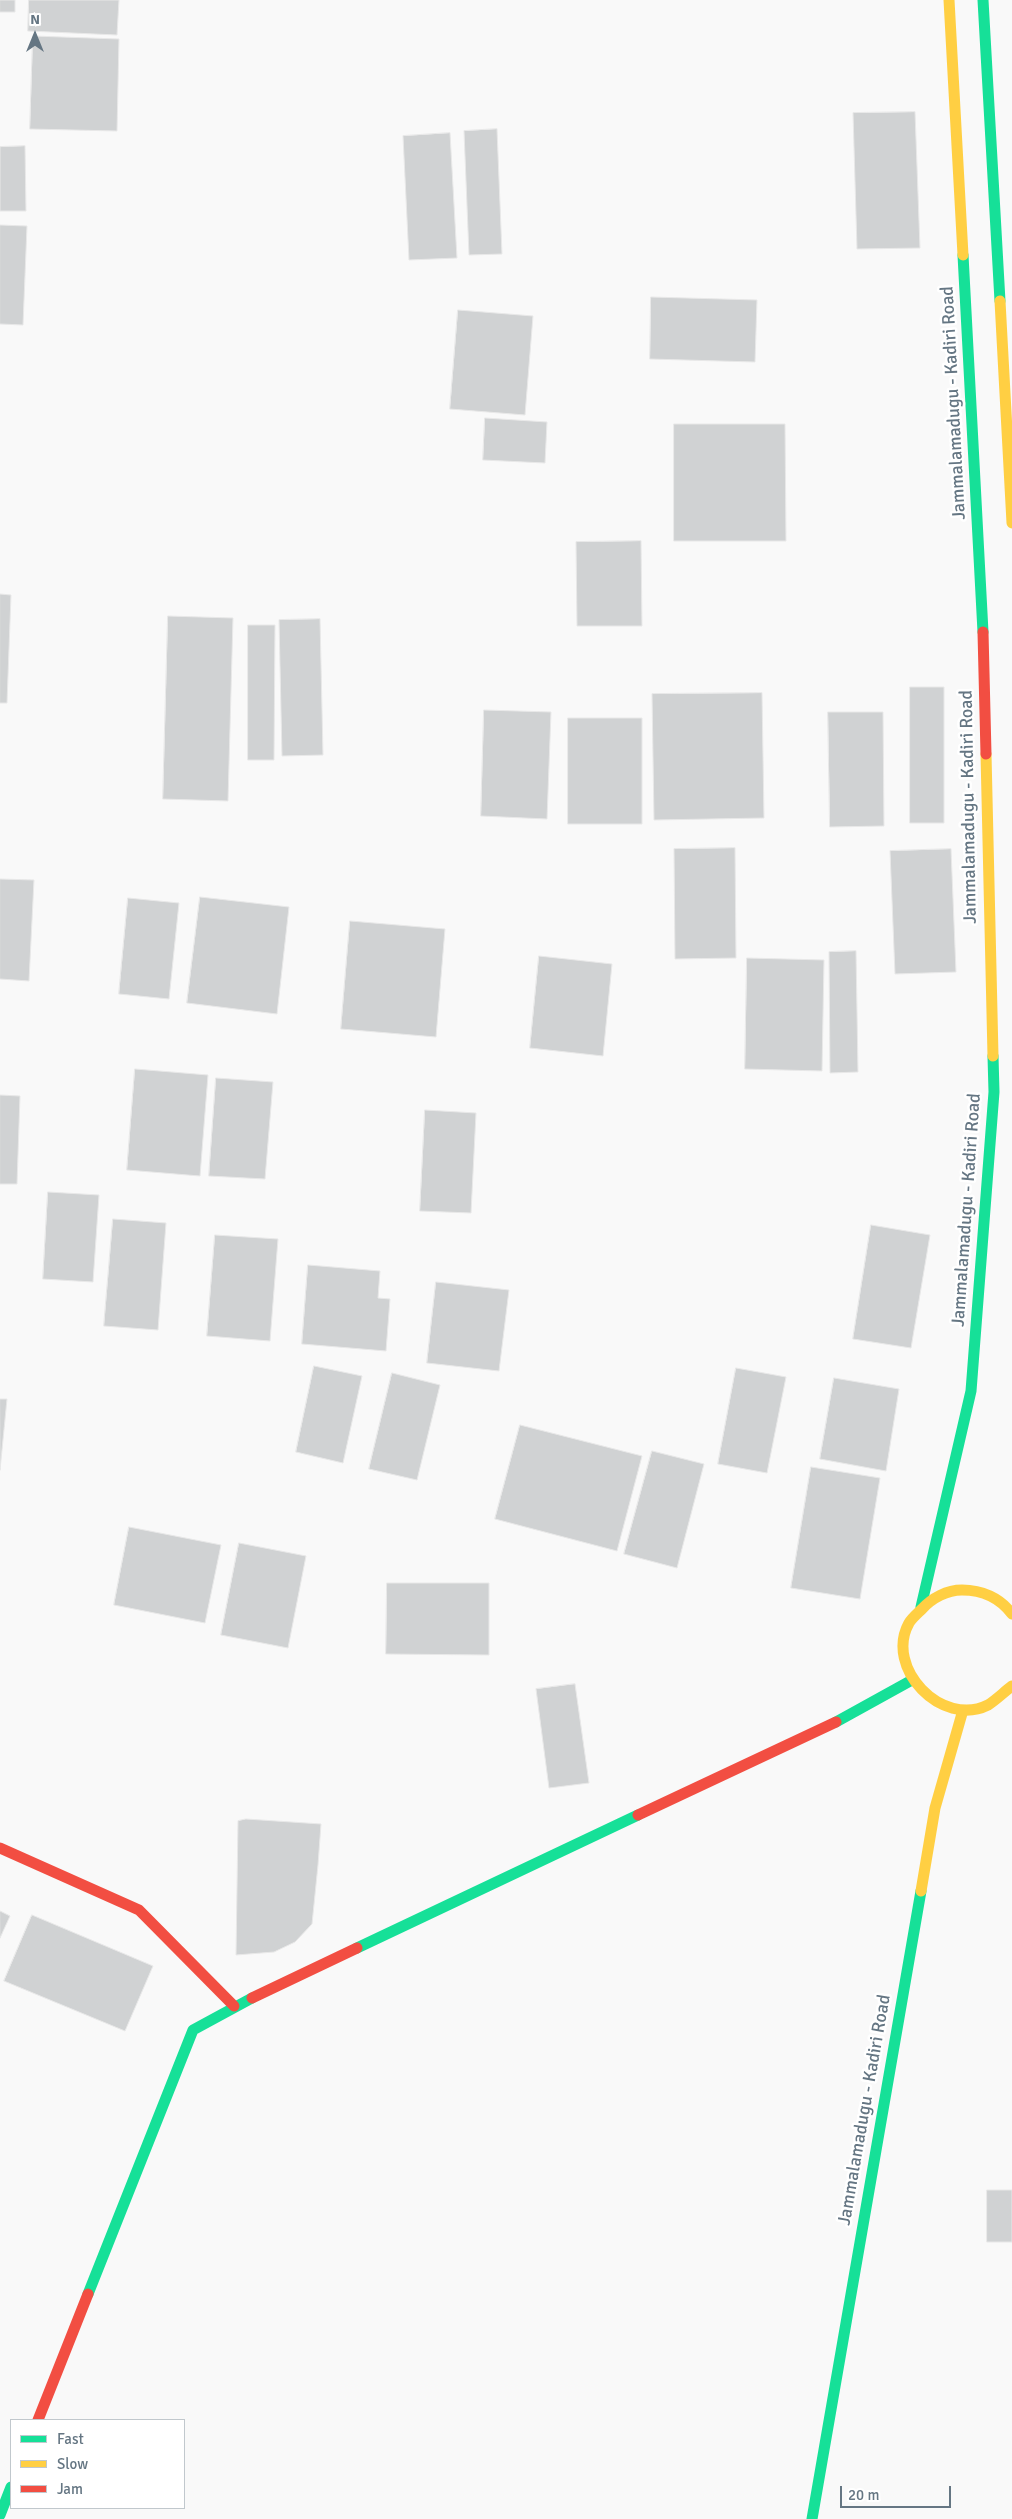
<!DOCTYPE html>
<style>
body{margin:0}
#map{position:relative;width:1012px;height:2519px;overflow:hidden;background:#f9f9f9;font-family:Signika,sans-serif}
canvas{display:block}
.legend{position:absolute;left:10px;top:2419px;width:175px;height:90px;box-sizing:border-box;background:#fff;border:1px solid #c1c8cd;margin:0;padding:6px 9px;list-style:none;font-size:15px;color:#657683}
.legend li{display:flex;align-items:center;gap:10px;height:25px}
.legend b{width:25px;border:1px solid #c1c8cd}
.north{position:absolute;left:10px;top:10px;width:50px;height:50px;-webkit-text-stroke:4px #fff;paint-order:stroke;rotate:0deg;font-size:14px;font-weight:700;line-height:20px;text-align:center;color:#657683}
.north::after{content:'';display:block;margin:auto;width:18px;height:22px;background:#657683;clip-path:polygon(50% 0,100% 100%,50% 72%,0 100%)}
.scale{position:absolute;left:840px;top:2486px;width:111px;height:22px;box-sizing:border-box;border:2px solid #657683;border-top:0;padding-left:6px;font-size:15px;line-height:18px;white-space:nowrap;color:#657683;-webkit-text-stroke:4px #fff;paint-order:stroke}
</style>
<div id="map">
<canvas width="1012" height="2519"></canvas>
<ul class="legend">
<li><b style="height:6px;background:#16e098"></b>Fast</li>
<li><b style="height:6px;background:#ffcf43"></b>Slow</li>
<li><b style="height:6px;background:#f24e42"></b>Jam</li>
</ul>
<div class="north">N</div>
<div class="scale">20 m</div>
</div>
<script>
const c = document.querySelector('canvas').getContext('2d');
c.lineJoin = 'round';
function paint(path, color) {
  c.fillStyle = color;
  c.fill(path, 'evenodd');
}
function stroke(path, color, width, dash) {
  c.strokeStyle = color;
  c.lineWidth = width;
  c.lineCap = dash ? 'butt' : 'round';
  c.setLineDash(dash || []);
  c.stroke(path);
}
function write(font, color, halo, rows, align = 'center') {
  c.font = font + ' Signika,sans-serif';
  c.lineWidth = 5;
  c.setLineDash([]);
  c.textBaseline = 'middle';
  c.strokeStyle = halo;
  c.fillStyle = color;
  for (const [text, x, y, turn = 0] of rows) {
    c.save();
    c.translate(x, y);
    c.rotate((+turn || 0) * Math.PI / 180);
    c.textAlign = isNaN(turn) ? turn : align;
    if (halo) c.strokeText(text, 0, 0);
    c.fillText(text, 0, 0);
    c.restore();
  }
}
const building = new Path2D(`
 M0,0H15V12H0Z
 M29,0H119L117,35L28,31Z
 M33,36L119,39L117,131L30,129Z
 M915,112L920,248L857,249L853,113Z
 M497,129L502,254L469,255L464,131Z
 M450,133L457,258L409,260L403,136Z
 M25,146L26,211H0V147Z
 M0,225L27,226L23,325L0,324Z
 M651,297L757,300L755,362L650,359Z
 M458,310L533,316L525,415L450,409Z
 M485,418L547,422L545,463L483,460Z
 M674,424H785L786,541H674Z
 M641,541L642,626H577L576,542Z
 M0,594L11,595L7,703H0Z
 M168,616L233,618L228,801L163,799Z
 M320,619L323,755L282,756L279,620Z
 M248,625H275L274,760H248Z
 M910,687H944V823H910Z
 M762,693L764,818L654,820L652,694Z
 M484,710L551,712L547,819L481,816Z
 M828,712H883L884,826L830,827Z
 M568,718H642V824H568Z
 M735,848L736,958L675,959L674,849Z
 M951,849L956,972L895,974L890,851Z
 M0,879L34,880L29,981L0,979Z
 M200,897L289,907L277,1014L187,1003Z
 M128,898L179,903L169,999L119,994Z
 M350,921L445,929L436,1037L341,1029Z
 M856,951L858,1072L830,1073L829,952Z
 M539,956L612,964L603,1056L530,1048Z
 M747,958L824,960L822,1071L745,1069Z
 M135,1069L208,1075L200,1176L127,1170Z
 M216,1078L273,1082L265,1179L209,1176Z
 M0,1095L20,1096L17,1184H0Z
 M425,1110L476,1113L471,1213L420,1211Z
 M48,1192L99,1195L93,1282L43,1279Z
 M113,1219L166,1223L158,1330L104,1326Z
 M871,1225L930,1235L911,1348L853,1339Z
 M215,1235L278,1239L270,1341L207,1336Z
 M308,1265L380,1271L378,1298L390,1299L386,1351L302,1344Z
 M436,1282L509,1290L499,1371L427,1363Z
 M314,1366L362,1376L343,1463L296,1452Z
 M736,1368L786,1377L767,1473L718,1464Z
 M392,1373L440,1385L417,1480L369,1469Z
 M834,1378L899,1389L886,1471L820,1459Z
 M0,1399H7L0,1470Z
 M520,1425L642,1456L617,1551L495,1519Z
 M652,1451L704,1464L677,1568L624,1554Z
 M811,1467L880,1478L860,1599L791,1588Z
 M129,1527L221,1545L205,1623L114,1605Z
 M239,1543L306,1556L288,1648L221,1635Z
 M387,1583H489V1655L386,1654Z
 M575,1684L589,1783L549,1788L536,1689Z
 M246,1819L321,1824L318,1865L312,1924L295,1942L274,1952L236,1955L238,1821Z
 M0,1911L10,1916L0,1938Z
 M32,1915L153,1966L125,2031L4,1981Z
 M987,2190H1012V2242H987Z`);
paint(building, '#d0d2d3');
stroke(building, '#e8e8e8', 1);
stroke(new Path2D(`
 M983,0L1000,301
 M963,255L983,632
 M921,1607L971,1391L994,1092L993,1056
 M836,1722L912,1680
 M357,1948L638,1815
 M88,2294L193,2030L252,1998
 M0,2515L11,2487
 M812,2519L921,1891`), '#16e098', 11);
stroke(new Path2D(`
 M949,0L963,255
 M1000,301L1012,523
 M986,754L993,1056
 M1012,1614C1000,1598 982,1590 962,1590C947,1590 932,1598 922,1609C918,1613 912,1618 909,1623C884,1668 942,1728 988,1705C996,1700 1004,1692 1012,1686
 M921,1891L935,1808L963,1710`), '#ffcf43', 11);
stroke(new Path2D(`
 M983,632L986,754
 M638,1815L836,1722
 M0,1848L139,1910L234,2006
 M252,1998L357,1948
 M38,2420L88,2294`), '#f24e42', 11);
write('18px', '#657683', '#fff', [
 ["Jammalamadugu - Kadiri Road",954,403,-93],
 ["Jammalamadugu - Kadiri Road",969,807,-91],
 ["Jammalamadugu - Kadiri Road",967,1210,-86],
 ["Jammalamadugu - Kadiri Road",865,2110,-80]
]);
</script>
